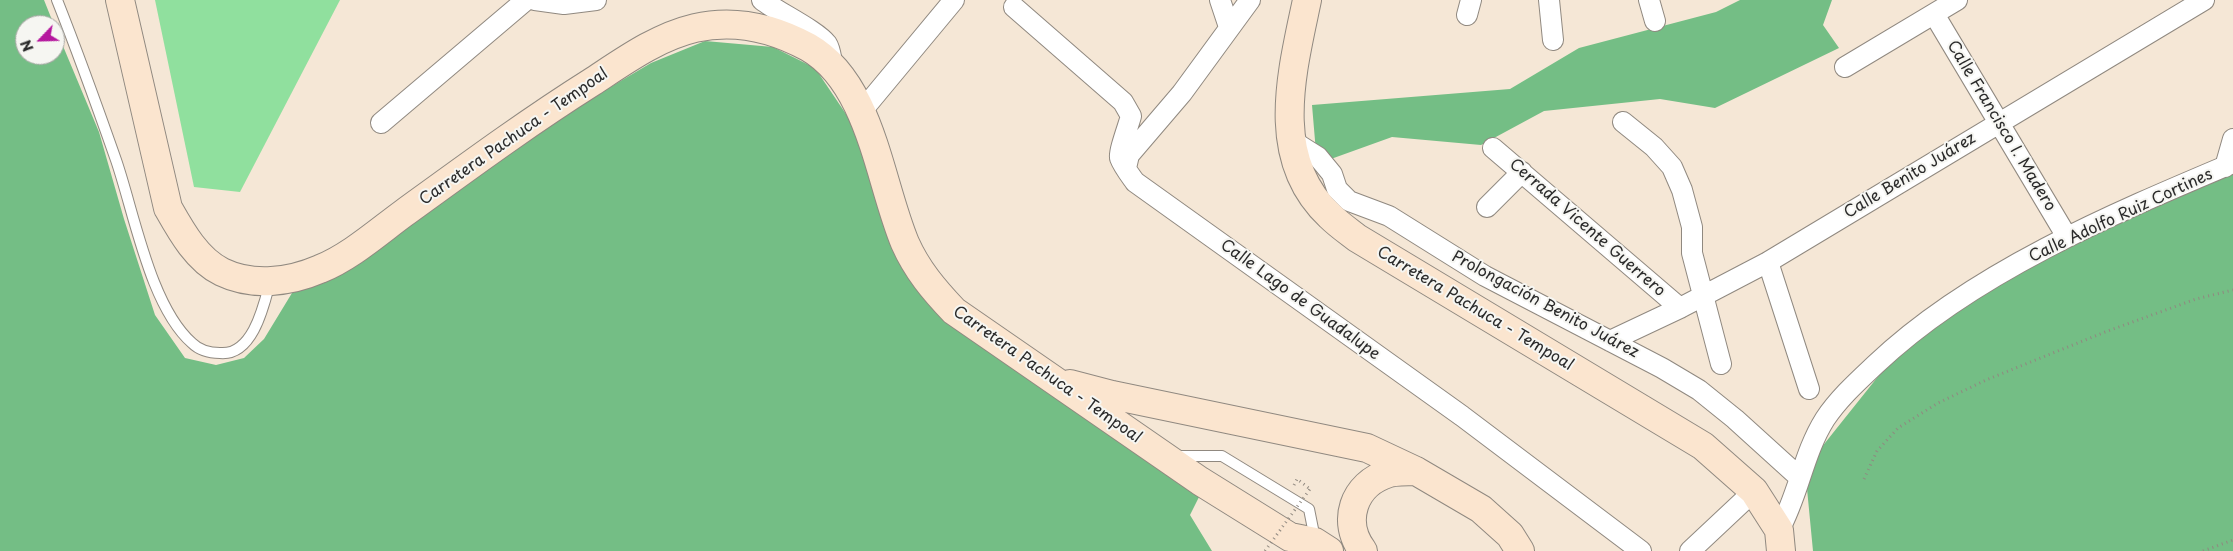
<!DOCTYPE html>
<meta charset="utf-8">
<style>
body{margin:0}
#map{position:relative;width:2233px;height:551px;overflow:hidden;background:#f5e7d6;font-family:"Playpen Sans",sans-serif}
canvas{display:block}
.north{position:absolute;left:15px;top:15px;width:50px;height:50px;box-sizing:border-box;background:#f6f6f2;border:1px solid #a5a5a2;border-radius:50%;rotate:246deg;font-size:14px;font-weight:700;line-height:20px;text-align:center;color:#2b2b2b}
.north::after{content:'';display:block;margin:auto;width:18px;height:22px;background:#b5179e;clip-path:polygon(50% 0,100% 100%,50% 72%,0 100%)}
</style>
<div id="map">
<canvas width="2233" height="551"></canvas>
<div class="north">N</div>
</div>
<script>
const c = document.querySelector('canvas').getContext('2d');
c.lineJoin = 'round';
function paint(path, color) {
  c.fillStyle = color;
  c.fill(path, 'evenodd');
}
function stroke(path, color, width, dash) {
  c.strokeStyle = color;
  c.lineWidth = width;
  c.lineCap = dash ? 'butt' : 'round';
  c.setLineDash(dash || []);
  c.stroke(path);
}
function write(font, color, halo, rows, align = 'center') {
  c.font = font + ' "Playpen Sans",sans-serif';
  c.lineWidth = 4;
  c.setLineDash([]);
  c.textBaseline = 'middle';
  c.strokeStyle = halo;
  c.fillStyle = color;
  for (const [text, x, y, turn = 0] of rows) {
    c.save();
    c.translate(x, y);
    c.rotate((+turn || 0) * Math.PI / 180);
    c.textAlign = isNaN(turn) ? turn : align;
    if (halo) c.strokeText(text, 0, 0);
    c.fillText(text, 0, 0);
    c.restore();
  }
}
paint(new Path2D(`
 M155,0H340L240,192L194,187Z`), '#90e09e');
paint(new Path2D(`
 M0,0H44L54,25H25V55H55V27L99,132L124,219L155,315L185,358L216,365L244,358L264,339L292,293L328,280L575,108L651,63L705,41L773,47L815,68L850,120L898,248L972,339L1199,497L1190,515L1212,551H0Z
 M1740,0H1832L1823,25L1839,48L1715,108L1660,99L1544,111L1481,145L1392,137L1317,164L1312,105L1510,89L1579,48L1716,12Z
 M2233,165V551H1813L1805,468L1904,344L2020,262Z`), '#74be85');
const service = new Path2D(`
 M57,0C78,53 97,106 116,160C134,212 150,306 192,343C199,350 210,353 220,353C253,356 264,305 270,282
 M1176,456H1222L1309,509L1315,539`);
const minor = new Path2D(`
 M535,0L564,4L596,0
 M762,0C779,13 816,30 827,44C831,50 831,60 833,67
 M1220,0L1229,27
 M1549,0L1553,40
 M1649,0L1655,21
 M1014,7L1123,102L1131,116C1129,124 1118,153 1120,158C1123,166 1130,175 1135,182L1462,416L1641,551
 M1934,14L2067,237
 M1467,15L1471,0
 M1845,67L1957,0
 M861,112L954,0
 M1623,122L1654,147L1672,167L1682,190L1692,227V253L1721,364
 M381,123L526,0
 M1291,140L1318,157L1332,174L1337,189L1349,201L1389,216L1485,276L1662,368L1699,390L1735,419L1799,477
 M1493,148L1680,308
 M2225,167L2233,139
 M1126,168L1129,155L1182,93L1250,0
 M1487,207L1522,172
 M1768,262L1809,389
 M1610,341L1680,308L1768,262L2204,0
 M1779,530C1799,494 1803,454 1825,419C1839,398 1858,381 1876,364C1972,273 2112,214 2233,163
 M1690,551L1754,491`);
const secondary = new Path2D(`
 M120,0L168,208C181,231 197,260 222,272C253,287 290,282 320,269C350,257 378,232 404,213C466,168 527,123 592,82C624,61 657,37 695,28C734,19 773,28 808,47C871,83 879,181 905,243C917,270 934,290 954,311L1200,481L1290,537L1315,542L1329,551
 M1307,0C1292,72 1268,158 1330,216C1338,224 1348,231 1357,238L1703,446L1754,491L1779,530L1781,551
 M1070,384L1112,395L1367,448L1416,471L1481,509L1510,535L1520,551
 M1363,551C1341,522 1353,484 1389,473C1397,471 1407,471 1416,471`);
stroke(service, '#908980', 12);
stroke(minor, '#908980', 22);
stroke(secondary, '#908980', 30);
stroke(new Path2D(`
 M1864,479L1877,451L1898,428L1938,403L1986,380L2105,332L2196,299L2233,290
 M1294,485L1297,479L1310,489
 M2203,551L2233,540`), '#908980', 3, [1, 4]);
stroke(service, '#fff', 10);
stroke(minor, '#fff', 20);
stroke(secondary, '#fbe5cf', 28);
stroke(new Path2D(`
 M1265,551L1310,489`), '#908980', 3, [1, 4]);
write('16px', '#2b2b2b', '#f6f6f2', [
 ["Calle Francisco I. Madero",2001,126,59],
 ["Carretera Pachuca - Tempoal",514,137,-35],
 ["Calle Benito Juárez",1910,176,-31],
 ["Calle Adolfo Ruiz Cortines",2121,216,-25],
 ["Cerrada Vicente Guerrero",1587,228,41],
 ["Calle Lago de Guadalupe",1300,300,36],
 ["Prolongación Benito Juárez",1545,305,28],
 ["Carretera Pachuca - Tempoal",1475,309,31],
 ["Carretera Pachuca - Tempoal",1047,375,35]
]);
</script>
